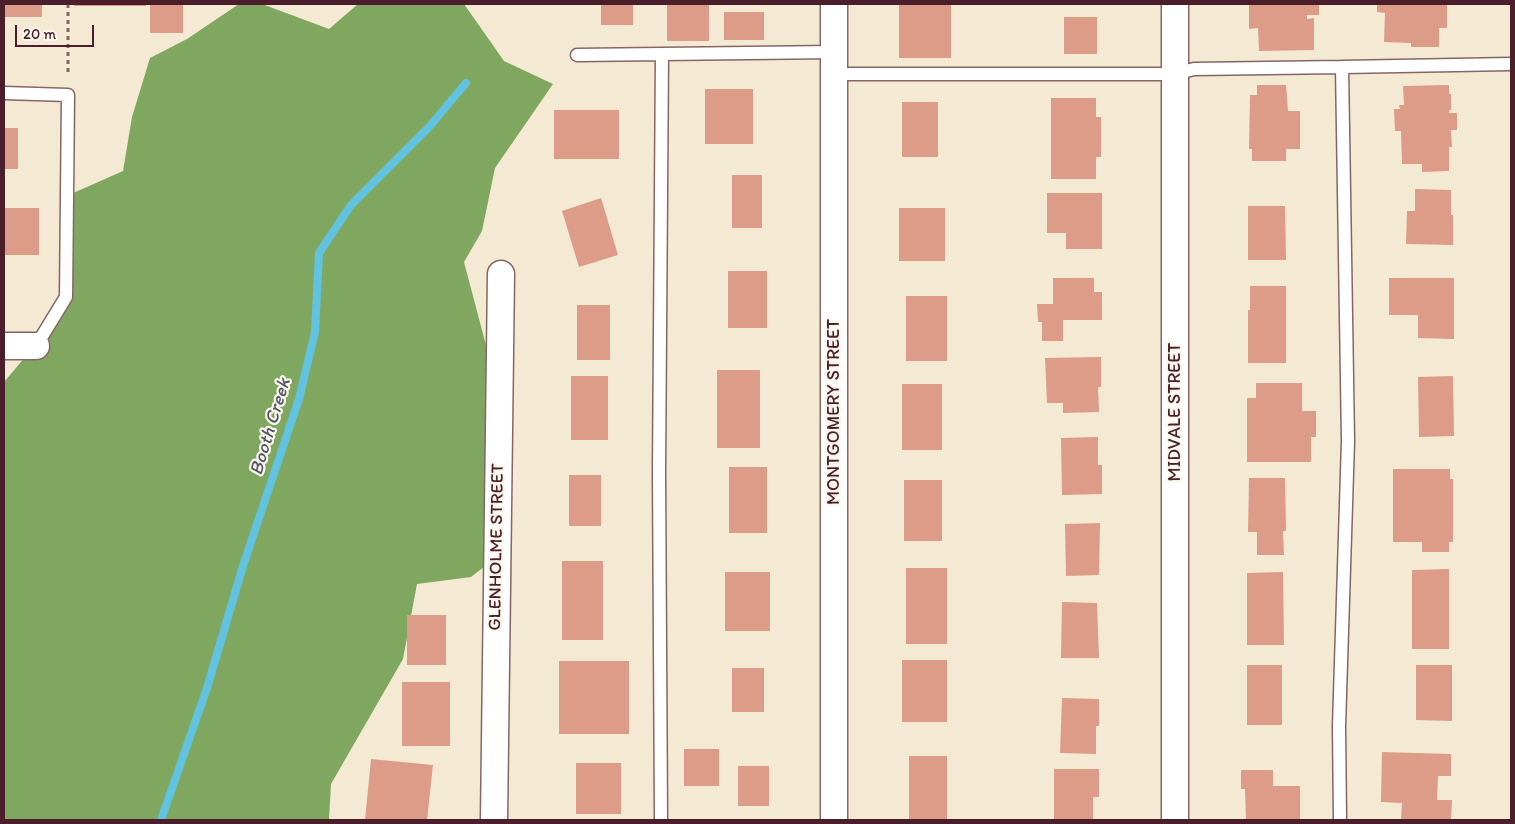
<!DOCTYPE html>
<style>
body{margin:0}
#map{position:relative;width:1515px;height:824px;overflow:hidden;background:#f4e9d2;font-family:Itim,sans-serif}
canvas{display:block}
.frame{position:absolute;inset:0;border:5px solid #4a1f2b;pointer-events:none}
.scale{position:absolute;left:15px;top:25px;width:79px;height:22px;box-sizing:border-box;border:2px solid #4a1f2b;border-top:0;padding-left:6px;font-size:15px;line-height:18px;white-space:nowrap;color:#4a1f2b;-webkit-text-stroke:4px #fbf7ec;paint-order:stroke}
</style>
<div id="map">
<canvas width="1515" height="824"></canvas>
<div class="frame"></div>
<div class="scale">20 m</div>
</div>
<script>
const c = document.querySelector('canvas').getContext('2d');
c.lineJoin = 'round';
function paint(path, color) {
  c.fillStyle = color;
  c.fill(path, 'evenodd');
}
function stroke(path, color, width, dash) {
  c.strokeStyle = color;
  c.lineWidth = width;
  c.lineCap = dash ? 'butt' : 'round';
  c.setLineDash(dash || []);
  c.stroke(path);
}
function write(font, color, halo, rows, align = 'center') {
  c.font = font + ' Itim,sans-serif';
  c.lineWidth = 4.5;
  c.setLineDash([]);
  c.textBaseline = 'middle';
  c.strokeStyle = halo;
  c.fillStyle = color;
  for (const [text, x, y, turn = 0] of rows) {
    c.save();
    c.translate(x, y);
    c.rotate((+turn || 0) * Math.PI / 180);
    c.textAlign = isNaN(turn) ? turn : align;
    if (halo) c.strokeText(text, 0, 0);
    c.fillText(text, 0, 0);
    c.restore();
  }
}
paint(new Path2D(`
 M239,4H262L329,29L358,4H464L504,61L553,84L495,168L482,231L464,262L487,349L484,567L471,577L417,584L403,659L331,784L329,820H4V382L70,304L71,194L123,171L132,117L150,58L187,39Z`), '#7fa75f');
stroke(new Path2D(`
 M161,820L207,688L243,566L299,399L315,332L319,253L351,205L430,126L466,83`), '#62c3e0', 8);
paint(new Path2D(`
 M4,4H42V17H4Z
 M74,4H146V6H74Z
 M150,4H183V33H150Z
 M601,4H633V25H601Z
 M667,4H709V41H667Z
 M899,4H951V58H899Z
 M1255,4H1319V15H1307V19L1314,18V50L1259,51L1258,28L1249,29V5H1255Z
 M1377,4H1447V28H1439V47H1411V43L1384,42L1385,13L1377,12Z
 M724,12H764V40H724Z
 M1064,17H1097V54H1064Z
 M1257,85H1286L1288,111H1300V149H1286V161H1252V149H1249L1250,95H1257Z
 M1449,85V94H1451V110H1449V113H1457V130H1451L1452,147H1449V171L1422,172V164H1402L1401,131H1395L1394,109H1400L1399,105H1404L1403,86Z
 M705,89H753V144H705Z
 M1051,98H1096V117H1101V157H1096V179H1051Z
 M902,102H938V157H902Z
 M554,110H619V159H554Z
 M4,128H18V169H4Z
 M732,175H762V228H732Z
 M1415,189L1451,190V215H1453V245L1406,244L1407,211H1415Z
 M1047,193H1102V249H1066V233H1047Z
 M601,198L618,255L579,267L562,211Z
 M1248,206H1285L1286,260H1248Z
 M4,208H39V255H4Z
 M899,208H945V261H899Z
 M728,271H767V328H728Z
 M1053,278H1094V292H1102V320H1063V341H1042V322H1038L1037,304H1053Z
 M1389,278H1454V339L1418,338V315H1389Z
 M1250,286H1286V363H1248V310H1250Z
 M906,296H947V361H906Z
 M577,305H610V360H577Z
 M1101,357V387H1098L1099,412L1063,413V403H1047L1045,358Z
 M717,370H760V448H717Z
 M571,376H608V440H571Z
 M1453,376L1454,436L1419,437L1418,377Z
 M1256,383H1302V411H1316V437H1311V462H1247V398H1256Z
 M902,384H942V450H902Z
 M1098,437V465H1102V494L1062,495L1061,438Z
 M729,467H767V533H729Z
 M1393,469H1450V479H1453V542H1449V552H1422V542H1393Z
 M569,475H601V526H569Z
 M1249,478H1285L1286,531H1283L1284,555H1257V532H1248Z
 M904,480H942V541H904Z
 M1100,523L1099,575L1066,576L1065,524Z
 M562,561H603V640H562Z
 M906,568H947V644H906Z
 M1449,569V649H1412V570Z
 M725,572H770V631H725Z
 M1283,572L1284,645H1247V573Z
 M1062,602L1097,603L1099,658H1061Z
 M407,615H446V665H407Z
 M902,660H947V722H902Z
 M559,661H629V734H559Z
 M1247,665H1282V725H1247Z
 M1416,665H1452V721L1416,720Z
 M732,668H764V712H732Z
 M402,682H450V746H402Z
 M1062,698L1099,699V726H1096V754L1060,753Z
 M684,749H719V786H684Z
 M1382,752L1451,754V776H1438L1437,800H1452L1451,820H1401L1402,803L1381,802Z
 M909,756H947V820H909Z
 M371,759L433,765L427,820H365Z
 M576,763H621V814H576Z
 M738,766H769V806H738Z
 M1054,769H1099V797H1093V819H1054Z
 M1241,770H1273V786H1300V820H1246L1245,789H1241Z`), '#dd9c87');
const lane = new Path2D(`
 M577,55L662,54
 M834,74H1175L1194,69L1342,67
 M4,93L68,95L66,297L36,346
 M661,820L659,471L662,54L834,52
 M1340,820L1339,726L1348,441L1342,67L1511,64`);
const street = new Path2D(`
 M834,4V820
 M4,346H36
 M494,820L501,274
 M1175,820V4`);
stroke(lane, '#866665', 15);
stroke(street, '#866665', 29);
stroke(new Path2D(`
 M68,4V76`), '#866665', 3, [4, 4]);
stroke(lane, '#fff', 12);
stroke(street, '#fff', 26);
write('18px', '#4a1f2b', '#fbf7ec', [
 ["MONTGOMERY STREET",834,412,-90],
 ["MIDVALE STREET",1175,412,-90],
 ["GLENHOLME STREET",497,547,-89]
]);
write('italic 19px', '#52586a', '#fbf7ec', [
 ["Booth Creek",271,427,-73]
]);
</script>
